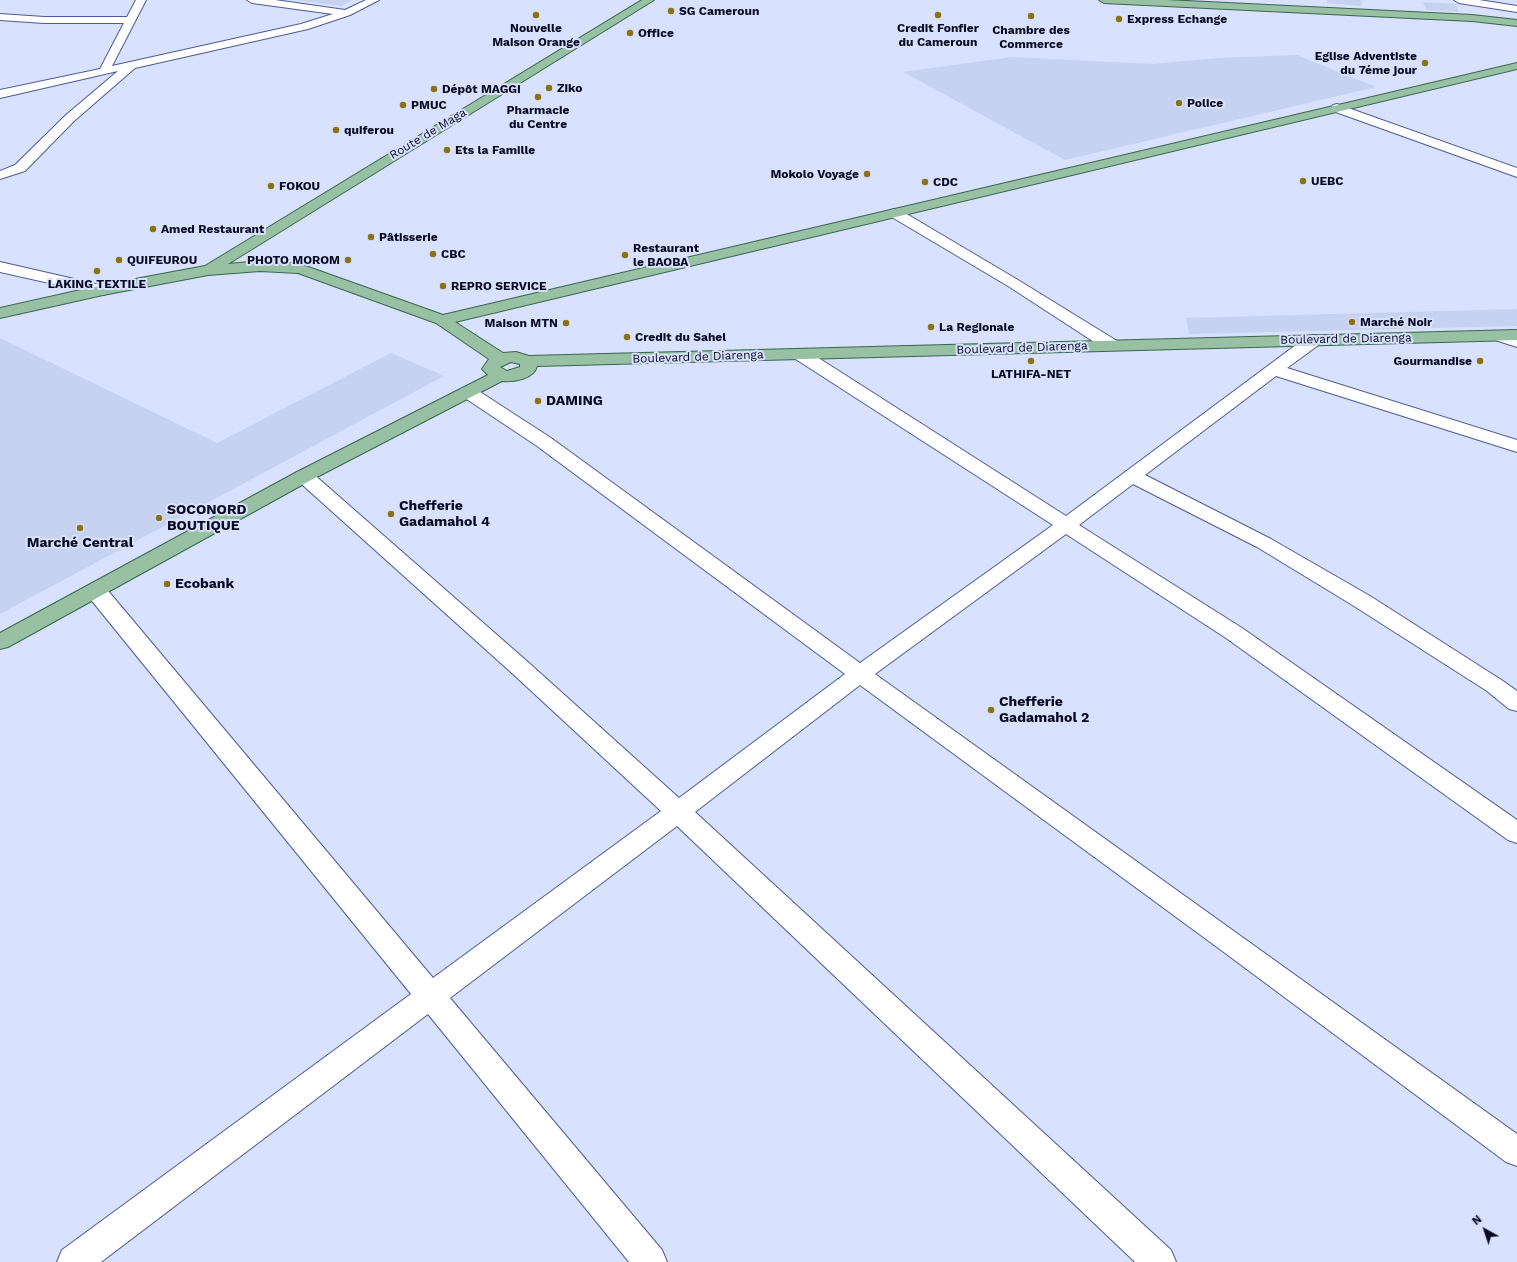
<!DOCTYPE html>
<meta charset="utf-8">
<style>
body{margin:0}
#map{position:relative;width:1517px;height:1262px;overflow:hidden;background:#d8e1fd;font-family:"Work Sans",sans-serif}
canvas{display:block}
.north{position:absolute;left:1465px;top:1210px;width:40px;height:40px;-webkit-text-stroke:3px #d8e1fd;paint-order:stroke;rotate:320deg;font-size:11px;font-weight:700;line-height:16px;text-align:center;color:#060921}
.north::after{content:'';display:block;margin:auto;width:14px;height:18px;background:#060921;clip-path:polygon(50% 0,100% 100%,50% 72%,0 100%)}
</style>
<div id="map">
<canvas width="1517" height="1262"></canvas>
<div class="north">N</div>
</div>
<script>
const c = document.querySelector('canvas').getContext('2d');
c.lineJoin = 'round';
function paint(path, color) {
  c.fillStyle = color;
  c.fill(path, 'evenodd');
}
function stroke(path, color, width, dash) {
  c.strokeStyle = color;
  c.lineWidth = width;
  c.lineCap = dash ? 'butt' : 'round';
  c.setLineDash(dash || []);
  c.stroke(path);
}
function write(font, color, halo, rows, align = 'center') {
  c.font = font + ' "Work Sans",sans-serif';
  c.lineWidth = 4;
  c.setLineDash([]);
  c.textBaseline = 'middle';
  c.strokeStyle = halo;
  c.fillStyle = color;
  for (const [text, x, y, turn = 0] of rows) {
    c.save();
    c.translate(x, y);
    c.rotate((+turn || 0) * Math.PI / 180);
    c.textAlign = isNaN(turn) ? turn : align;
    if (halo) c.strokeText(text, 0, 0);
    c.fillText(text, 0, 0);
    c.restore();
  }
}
paint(new Path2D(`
 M295,0H353L341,6Z
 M1327,0H1361L1362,6L1327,3Z
 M1423,2L1456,4L1459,12L1426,10Z
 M1297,55L1376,87L1065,160L903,72L1012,57L1152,64L1219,58Z
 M1517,309V326L1189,334L1186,318Z
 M0,338L217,443L391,353L444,376L0,614Z`), '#c7d1f0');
const minor = new Path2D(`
 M136,0H146L112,66L301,24L333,14L252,3L247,0H275L345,10L366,0H379L350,15L308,29L135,68L74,121L25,171L0,179V171L15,165L66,115L118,71L0,98V90L100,69L124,23H44L0,20V14L44,17H127Z
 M1454,0H1479L1517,6V12L1459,3Z
 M1337,104L1517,168V177L1333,111L1331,108L1333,105Z
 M895,209L900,210L1018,280L1117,341L1119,345L1117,349L1111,350L1105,349L1008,286L890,216L888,213L890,210Z
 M0,262L109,287L111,290L109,293L103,295L0,272Z
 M1498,331L1517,337V347L1492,339L1490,336L1492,333Z
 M1314,335L1320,336L1322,340L1320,344L1287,368L1517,440V452L1276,376L1145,475L1271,539L1370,596L1503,681L1517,691V711L1509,709L1487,691L1354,606L1257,547L1133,484L1079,525L1242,628L1517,820V843L1508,840L1226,638L1066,534L875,674L1517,1134V1166L1506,1162L1221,950L860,685L695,812L1171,1250L1176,1262H1135L677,826L450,998L662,1250L667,1262H629L428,1014L101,1262H57L62,1250L411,994L88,596L85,591L88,586L96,585L104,586L433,978L661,811L513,674L297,480L294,476L297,472L304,470L311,472L529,663L679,798L845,674L537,446L462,396L459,392L462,388L468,387L474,388L551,438L860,663L1053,525L794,358L792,354L794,350L800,349L806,350L1066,516L1308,336Z`);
const major = new Path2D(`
 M642,0H654L228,264L260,261L300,264L443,315L1517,63V69L455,322L503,353L516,352L529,356L1517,330V340L537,366C534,379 514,382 502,381L311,480L8,647L0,649V633L297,472L488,375L482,369L489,359L436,323L298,273L260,271L208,275L103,295L0,318V308L103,285L205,266ZM511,362L520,364V367L507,371L500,367Z
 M1099,0H1166L1472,15L1517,20V26L1472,21L1104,3Z`);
stroke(minor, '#4c5b98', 2);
stroke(major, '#38664e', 2);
paint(minor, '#fff');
paint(major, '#98c1a4');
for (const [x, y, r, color] of [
 [671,11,4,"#8a7113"],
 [536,15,4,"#8a7113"],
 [938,15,4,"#8a7113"],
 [1031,16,4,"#8a7113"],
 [1119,19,4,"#8a7113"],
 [630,33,4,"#8a7113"],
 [1425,63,4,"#8a7113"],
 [549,88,4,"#8a7113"],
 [434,89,4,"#8a7113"],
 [538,97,4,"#8a7113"],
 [1179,103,4,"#8a7113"],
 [403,105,4,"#8a7113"],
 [336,130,4,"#8a7113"],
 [447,150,4,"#8a7113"],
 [867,174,4,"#8a7113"],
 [1303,181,4,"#8a7113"],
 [925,182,4,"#8a7113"],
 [271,186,4,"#8a7113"],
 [153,229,4,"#8a7113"],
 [371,237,4,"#8a7113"],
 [433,254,4,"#8a7113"],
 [625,255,4,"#8a7113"],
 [119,260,4,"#8a7113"],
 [348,260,4,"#8a7113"],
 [97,271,4,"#8a7113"],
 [443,286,4,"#8a7113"],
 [1352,322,4,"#8a7113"],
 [566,323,4,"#8a7113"],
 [931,327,4,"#8a7113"],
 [627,337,4,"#8a7113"],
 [1031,361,4,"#8a7113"],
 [1480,361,4,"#8a7113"],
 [538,401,4,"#8a7113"],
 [391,514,4,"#8a7113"],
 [159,518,4,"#8a7113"],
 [80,528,4,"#8a7113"],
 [167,584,4,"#8a7113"],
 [991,710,4,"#8a7113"]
]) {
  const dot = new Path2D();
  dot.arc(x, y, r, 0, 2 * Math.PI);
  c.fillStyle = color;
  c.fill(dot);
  stroke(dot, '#d8e1fd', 1.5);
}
write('bold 12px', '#060921', '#d8e1fd', [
 ["SG Cameroun",679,11],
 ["Express Echange",1127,19],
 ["Nouvelle",536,28,"center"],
 ["Maison Orange",536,42,"center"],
 ["Credit Fonfier",938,28,"center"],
 ["du Cameroun",938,42,"center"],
 ["Chambre des",1031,30,"center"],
 ["Commerce",1031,44,"center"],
 ["Office",638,33],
 ["Eglise Adventiste",1417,56,"right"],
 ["du 7éme jour",1417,70,"right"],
 ["Ziko",557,88],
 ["Dépôt MAGGI",442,89],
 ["Police",1187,103],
 ["PMUC",411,105],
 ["Pharmacie",538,110,"center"],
 ["du Centre",538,124,"center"],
 ["quiferou",344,130],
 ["Ets la Famille",455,150],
 ["Mokolo Voyage",859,174,"right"],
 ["UEBC",1311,181],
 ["CDC",933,182],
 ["FOKOU",279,186],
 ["Amed Restaurant",161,229],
 ["Pâtisserie",379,237],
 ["Restaurant",633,248],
 ["le BAOBA",633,262],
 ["CBC",441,254],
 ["QUIFEUROU",127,260],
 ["PHOTO MOROM",340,260,"right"],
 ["LAKING TEXTILE",97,284,"center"],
 ["REPRO SERVICE",451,286],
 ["Marché Noir",1360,322],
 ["Maison MTN",558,323,"right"],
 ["La Regionale",939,327],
 ["Credit du Sahel",635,337],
 ["Gourmandise",1472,361,"right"],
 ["LATHIFA-NET",1031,374,"center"]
], 'left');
write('12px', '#060921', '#d8e1fd', [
 ["Route de Maga",428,134,-31],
 ["Boulevard de Diarenga",1346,339,-1],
 ["Boulevard de Diarenga",1022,348,-2],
 ["Boulevard de Diarenga",698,357,-2]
]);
write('bold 14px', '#060921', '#d8e1fd', [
 ["DAMING",546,401],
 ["Chefferie",399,506],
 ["Gadamahol 4",399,522],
 ["SOCONORD",167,510],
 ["BOUTIQUE",167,526],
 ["Marché Central",80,543,"center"],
 ["Ecobank",175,584],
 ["Chefferie",999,702],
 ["Gadamahol 2",999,718]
], 'left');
</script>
